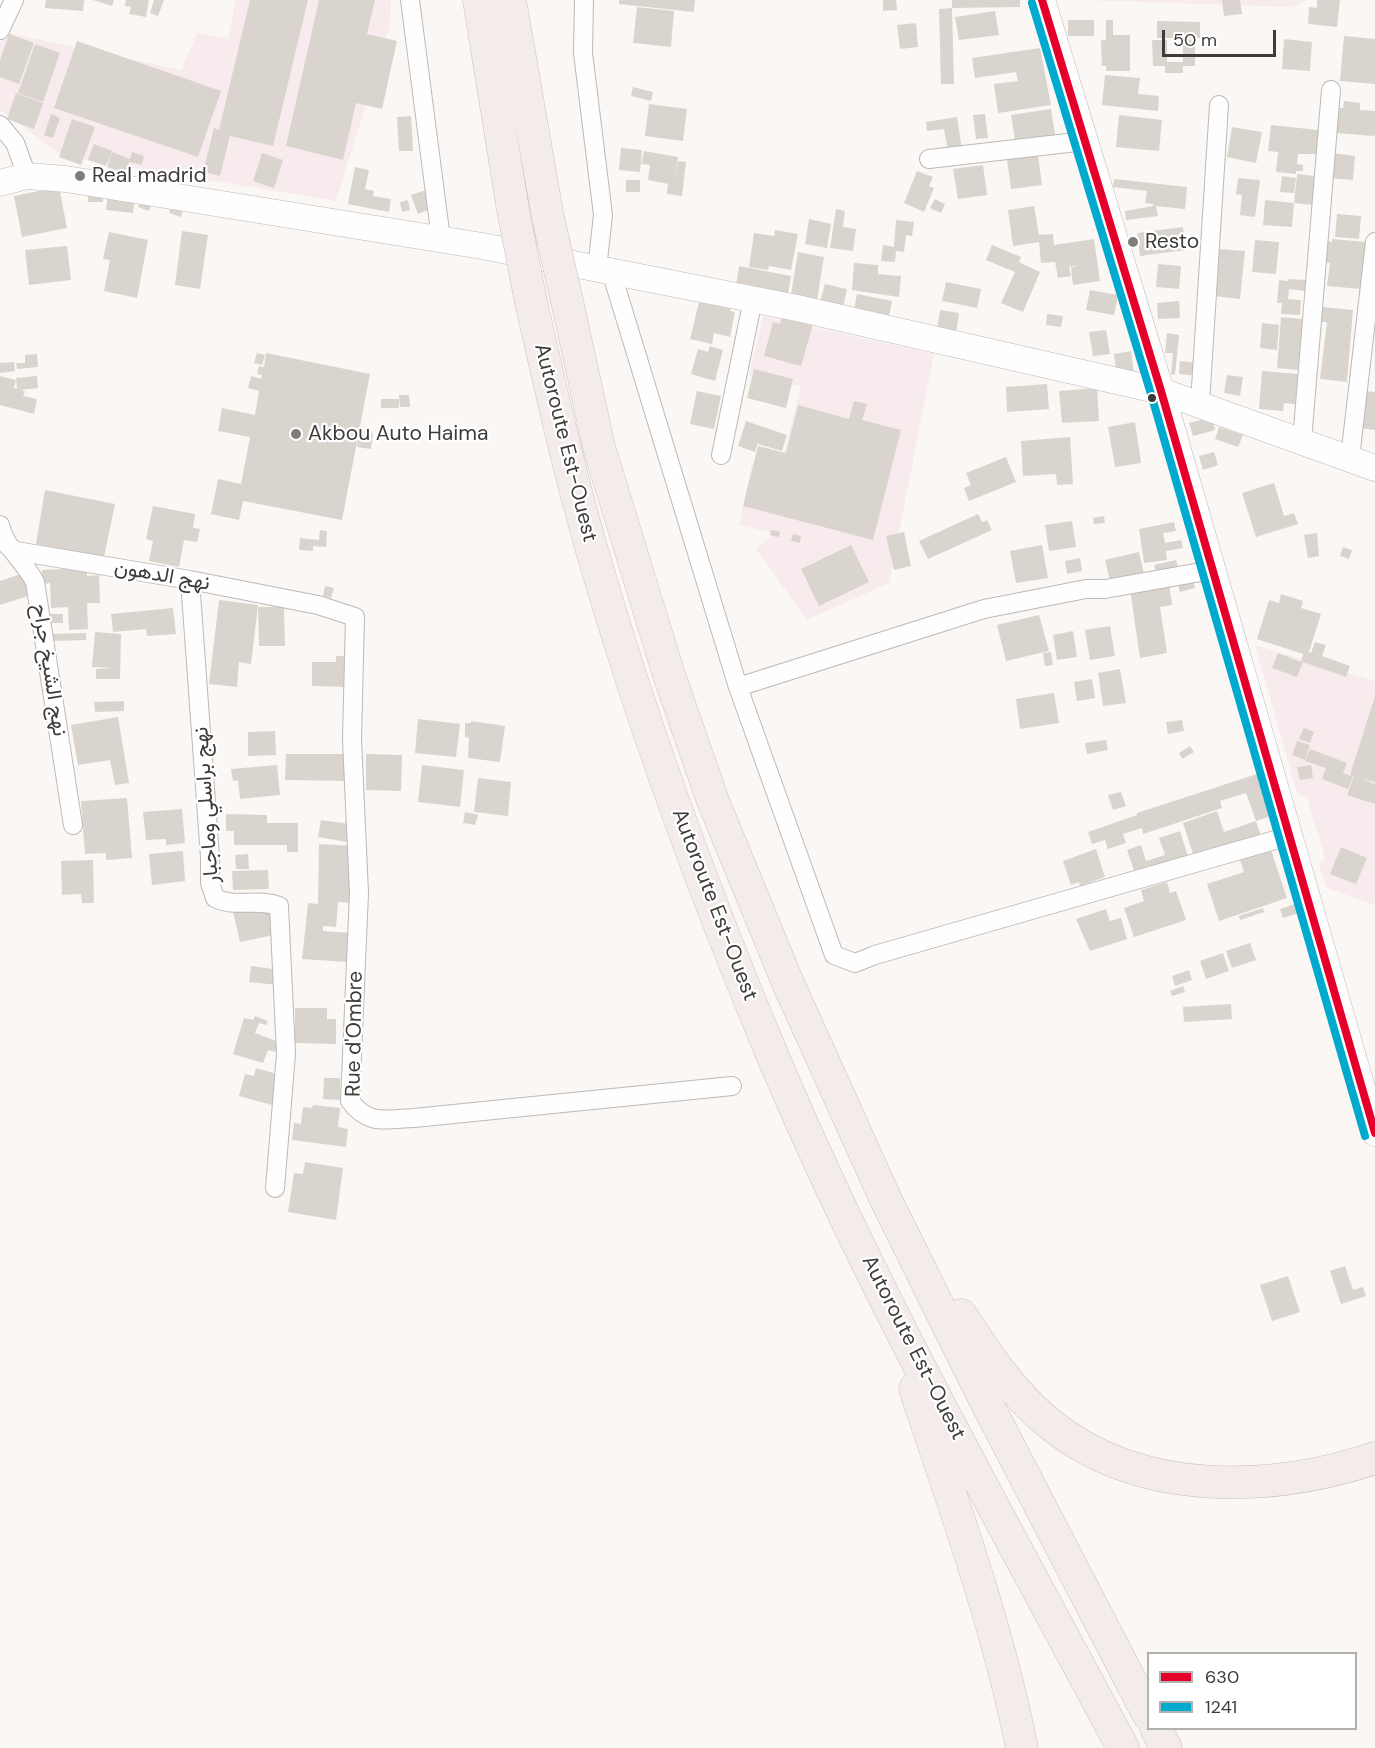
<!DOCTYPE html>
<meta charset="utf-8">
<style>
body{margin:0}
#map{position:relative;width:1375px;height:1748px;overflow:hidden;background:#faf7f5;font-family:"DM Sans",sans-serif}
canvas{display:block}
.legend{position:absolute;left:1147px;top:1652px;width:210px;height:78px;box-sizing:border-box;background:#fff;border:2px solid #b1b1b0;margin:0;padding:8px 10px;list-style:none;font-size:18px;color:#3d3c3a}
.legend li{display:flex;align-items:center;gap:12px;height:30px}
.legend b{width:30px;border:2px solid #b1b1b0}
.scale{position:absolute;left:1162px;top:30px;width:114px;height:27px;box-sizing:border-box;border:3px solid #3d3c3a;border-top:0;padding-left:8px;font-size:18px;line-height:21px;white-space:nowrap;color:#3d3c3a;-webkit-text-stroke:4px #fff;paint-order:stroke}
</style>
<div id="map">
<canvas width="1375" height="1748"></canvas>
<ul class="legend">
<li><b style="height:8px;background:#e4002b"></b>630</li>
<li><b style="height:8px;background:#00a9ce"></b>1241</li>
</ul>
<div class="scale">50 m</div>
</div>
<script>
const c = document.querySelector('canvas').getContext('2d');
c.lineJoin = 'round';
function paint(path, color) {
  c.fillStyle = color;
  c.fill(path, 'evenodd');
}
function stroke(path, color, width, dash) {
  c.strokeStyle = color;
  c.lineWidth = width;
  c.lineCap = dash ? 'butt' : 'round';
  c.setLineDash(dash || []);
  c.stroke(path);
}
function write(font, color, halo, rows, align = 'center') {
  c.font = font + ' "DM Sans",Vazirmatn,sans-serif';
  c.lineWidth = 4.5;
  c.setLineDash([]);
  c.textBaseline = 'middle';
  c.strokeStyle = halo;
  c.fillStyle = color;
  for (const [text, x, y, turn = 0] of rows) {
    c.save();
    c.translate(x, y);
    c.rotate((+turn || 0) * Math.PI / 180);
    c.textAlign = isNaN(turn) ? turn : align;
    if (halo) c.strokeText(text, 0, 0);
    c.fillText(text, 0, 0);
    c.restore();
  }
}
paint(new Path2D(`
 M236,0H391L389,29L336,201L62,156L0,110V43L4,32L181,70L197,33L228,39Z
 M1084,0H1308L1291,7Z
 M763,316L934,354L889,583L807,620L756,549L774,534L791,537L739,525L752,464L780,470L801,386L749,376Z
 M1255,645L1375,681V905L1327,888L1319,865L1325,857L1307,799L1297,793Z`), '#f7ebee');
paint(new Path2D(`
 M46,0H84L83,11L45,8Z
 M93,0H114L112,6Z
 M126,0H149L146,17L129,14L131,7L125,6Z
 M154,0H164L158,16L150,13Z
 M250,0H308L273,146L230,136L220,176L203,172L214,128L219,130Z
 M319,0H375L367,34L397,41L382,109L356,103L343,160L286,146Z
 M619,0H695L694,12L619,4Z
 M883,0H896L897,10L883,11Z
 M952,0H1020V7L952,8L954,84H941L939,9L952,8Z
 M1222,0H1240L1242,14L1224,16Z
 M1317,0H1340L1337,27L1308,24L1309,7L1317,8Z
 M637,7L674,11L671,47L633,43Z
 M995,11L999,35L959,40L955,17Z
 M1068,20H1094V36H1068Z
 M1106,20H1113V35H1130V71H1106V66H1102L1101,40H1106Z
 M1157,21L1200,22V38H1157Z
 M916,23L918,47L900,49L897,25Z
 M9,34L34,43L19,84L0,77V60Z
 M1344,36L1375,39V84L1340,81Z
 M1183,39L1195,40V66H1183V73H1165V66H1153L1152,40H1167V62H1183Z
 M1284,39L1312,42L1310,71L1282,69Z
 M77,41L221,91L198,157L54,108Z
 M35,44L60,53L43,102L18,93Z
 M1040,48L1051,105L998,113L994,84L1018,81L1016,72L975,78L972,58Z
 M1105,75L1140,78L1138,94L1159,96L1158,111L1102,105Z
 M633,87L653,92L651,101L631,96Z
 M16,93L43,103L34,129L7,119Z
 M1344,101L1360,103V110L1375,111V134L1373,136L1336,133L1339,108H1343Z
 M649,104L687,109L683,141L645,136Z
 M1051,109L1056,141L1016,147L1011,115Z
 M51,114L60,118L53,138L44,135Z
 M985,114L988,138L976,139L973,115Z
 M1119,115L1162,120L1159,151L1116,147Z
 M411,116L413,151H399L397,117Z
 M957,117L962,149L948,151L944,129L927,131L926,122Z
 M72,119L95,127L81,165L59,157Z
 M1271,125L1318,130V154H1298L1297,164L1303,165V171H1296V174L1276,172L1278,152L1268,151Z
 M1232,127L1262,132L1256,163L1227,157Z
 M94,144L112,151L106,166L88,160Z
 M621,148L642,150L640,172L619,170Z
 M644,151L678,157L674,183L678,161L686,162L682,196L667,194L668,184L648,180L650,165L641,164Z
 M112,152L130,159L132,152L144,156L142,165L129,162L125,173L107,167Z
 M262,153L283,160L274,188L253,181Z
 M1332,153L1355,156L1353,180L1329,178Z
 M1038,155L1042,185L1011,189L1007,160Z
 M983,165L987,195L958,199L953,169Z
 M355,167L369,170L365,189L374,191L373,196L391,199L389,212L348,204Z
 M917,171L933,177L929,186L934,188L924,212L904,203Z
 M1297,174L1315,176L1312,205L1294,203Z
 M1282,176L1296,178L1294,193L1280,192Z
 M1238,178L1260,180L1255,217L1240,215L1242,195L1236,194Z
 M1114,179L1187,187L1185,209L1156,206L1158,216L1126,220L1125,211L1153,206V204L1145,203L1147,191L1113,187Z
 M626,180H640V192H626Z
 M59,187L67,228L22,237L14,196Z
 M426,190L433,208L418,214L411,195Z
 M88,192L103,193V202H88Z
 M108,193L135,196L133,213L106,210Z
 M142,196L153,200L149,211L138,207Z
 M935,199L945,204L941,213L930,208Z
 M408,200L410,210L402,212L400,202Z
 M1265,200L1294,203L1292,227L1263,225Z
 M172,203L184,207L181,217L169,213Z
 M1034,206L1039,235L1053,234L1054,245L1094,239L1100,281L1073,285L1071,268L1079,265L1069,267L1071,276L1058,278L1055,262L1041,263L1039,242L1013,246L1008,210Z
 M836,209L845,211L843,227L856,229L853,251L830,248Z
 M1337,214L1361,216L1359,239L1335,237Z
 M809,219L831,224L827,248L805,244Z
 M896,220L914,222L912,236L906,235L904,252L896,251L895,262L881,261L883,245L894,247Z
 M1183,227L1186,250L1140,256L1137,233Z
 M775,230L798,234L791,270L769,266L768,270L749,267L754,233L774,236Z
 M182,231L208,235L200,289L175,285Z
 M109,232L148,240L137,298L104,291L110,260L103,259Z
 M1332,239L1365,242L1361,289L1327,286L1330,263L1320,262L1322,240L1332,242Z
 M1255,240L1279,242L1276,274L1252,272Z
 M992,245L1021,257L1019,262L1040,272L1023,312L1001,303L1015,272L986,260Z
 M67,246L71,280L29,285L25,250Z
 M1219,249L1245,251L1240,299L1215,296Z
 M798,252L824,257L816,306L790,300Z
 M854,263L878,265V274L901,276L899,297L852,290Z
 M1158,264L1181,266L1179,289L1156,287Z
 M739,266L791,276L787,300L736,286Z
 M1288,279L1306,280L1305,291L1289,289L1288,299L1301,300L1300,315L1281,314L1282,303H1277L1279,280L1288,281Z
 M946,282L981,289L977,308L942,301Z
 M825,284L847,289L842,312L819,306Z
 M1090,290L1118,295L1114,315L1086,310Z
 M701,294L733,301L730,311L735,312L730,337L714,333L712,344L690,339Z
 M857,294L892,301L888,321L853,314Z
 M1179,301L1180,318L1158,319L1157,303Z
 M1322,307L1353,310L1347,382L1320,379L1327,322H1320Z
 M940,310L959,313L956,333L937,330Z
 M1047,314L1063,316L1061,327L1046,325Z
 M782,316L813,324L801,366L764,356L773,322L780,324Z
 M1281,317L1303,319L1298,370L1277,368Z
 M1262,323L1279,325L1277,350L1260,348Z
 M1106,330L1110,354L1093,356L1089,332Z
 M1167,333L1179,335L1175,375L1171,374L1173,353H1165Z
 M710,346L723,350L715,381L691,374L698,349L708,352Z
 M1131,351L1134,374L1117,377L1114,354Z
 M257,353L265,355L262,365L254,363Z
 M266,353L370,374L342,520L243,501L239,520L211,514L218,479L241,484L250,437L218,431L222,408L255,415L259,391L248,388L251,376L261,379L262,375L257,374L259,366L264,367Z
 M37,354L38,367L17,369L16,363H25V355Z
 M1180,361L1199,363L1198,376L1179,374Z
 M14,362L15,371L0,373V363Z
 M754,369L793,379L786,408L747,398Z
 M1262,371L1298,374L1295,404L1284,403L1283,411L1259,409Z
 M1227,375L1243,377L1240,396L1224,393Z
 M0,376L16,380L14,388L17,389L16,378L37,376L38,388L20,390L25,391L23,396L37,399L34,414L0,405Z
 M1047,384L1049,409L1007,412L1006,387Z
 M1097,388L1099,421L1062,423L1059,391Z
 M697,391L721,396L714,429L690,424Z
 M1364,391L1375,392V430L1360,428Z
 M399,395H409L410,407H400Z
 M381,399H399V408H381Z
 M854,401L867,404L862,420L901,430L873,540L743,506L758,446L786,453L798,405L849,419Z
 M1212,417L1215,430L1193,436L1189,423Z
 M746,421L787,435L782,451L758,444L759,439L755,452L738,446Z
 M1135,422L1141,463L1115,467L1108,427Z
 M1219,427L1243,435L1238,447L1215,439Z
 M364,431L373,433L371,449L357,447L358,440L363,441Z
 M1070,437L1073,484L1057,485L1056,474L1023,476L1021,441Z
 M1214,452L1218,465L1203,470L1199,456Z
 M1006,457L1016,482L969,501L964,488L971,485L966,473Z
 M1274,483L1284,516L1294,513L1298,524L1256,537L1242,493Z
 M45,490L115,504L104,557L36,544Z
 M153,506L195,514L193,528L200,529L197,542L184,540L179,567L149,561L153,541L146,539Z
 M978,514L982,522L987,520L992,530L928,559L919,541Z
 M1104,516L1105,523L1094,524L1093,518Z
 M1072,521L1076,547L1049,551L1045,525Z
 M1174,522L1176,531L1163,533L1165,543L1181,540L1183,548L1166,551L1167,560L1144,563L1139,529Z
 M320,530L327,531L326,547L313,546V551L299,550L300,538L319,540Z
 M771,530L780,532L779,537L770,535Z
 M904,532L911,566L894,570L886,536Z
 M1317,533L1319,556L1308,558L1304,535Z
 M793,534L801,536L800,543L791,541Z
 M851,545L869,582L819,606L801,569Z
 M1042,545L1048,578L1016,583L1010,551Z
 M1343,547L1352,550L1349,559L1340,556Z
 M1139,552L1145,578L1111,586L1105,560Z
 M1080,558L1082,571L1067,574L1065,561Z
 M1176,560L1179,570L1157,575L1154,565Z
 M87,568V576L99,575L100,603H87L88,629L69,630L68,607L51,608L50,583L43,584L42,570Z
 M24,573L31,595L0,605V581Z
 M1192,577L1195,588L1180,592L1177,581Z
 M1169,583L1172,605L1160,607L1167,653L1140,658L1130,589Z
 M325,586L334,588L331,598L323,596Z
 M1281,594L1303,601L1301,608L1321,614L1309,652L1311,653L1315,642L1326,645L1322,656L1350,666L1346,677L1303,662L1297,677L1272,668L1278,653L1301,662L1303,654L1257,639L1269,600L1279,603Z
 M219,600L258,605L251,664L239,662L237,687L209,684Z
 M258,607H284L285,646H259Z
 M173,608L176,634L147,636L146,629L113,632L111,614Z
 M47,614H63V623H47Z
 M1039,615L1049,651L1006,661L997,625Z
 M1110,626L1115,656L1090,660L1085,630Z
 M1073,631L1077,657L1057,660L1053,635Z
 M95,632L121,634L120,679H96V669L115,668L92,667Z
 M86,633V640L50,641V634Z
 M1051,652L1053,665L1045,666L1043,653Z
 M336,656H346L345,687L312,686V662H336Z
 M1120,669L1126,703L1103,706L1098,673Z
 M1092,679L1095,698L1077,701L1074,682Z
 M1054,693L1059,723L1020,729L1016,699Z
 M1375,696V782L1362,779L1375,784V804L1347,795L1354,776L1350,775Z
 M124,701V711L95,712L94,702Z
 M118,717L129,783L115,785L110,760L78,765L71,725Z
 M418,719L460,724L456,757L415,753Z
 M1182,720L1184,731L1168,734L1166,722Z
 M471,721L505,726L500,762L468,758L469,738L465,737V723H471Z
 M1304,728L1314,732L1310,743L1299,739Z
 M275,731L276,755L248,756V732Z
 M1106,740L1108,750L1087,754L1085,743Z
 M1297,741L1310,745L1305,760L1292,755Z
 M1190,746L1194,752L1182,759L1179,753Z
 M1310,749L1347,763L1343,773L1353,777L1348,789L1322,779L1326,768L1305,761Z
 M286,754H350V781L285,780Z
 M366,754L402,755L401,791L366,790Z
 M277,765L280,795L240,799L238,780L233,781L231,769Z
 M422,765L464,770L460,807L418,802Z
 M1311,765L1313,778L1300,780L1297,767Z
 M1257,774L1271,816L1256,821L1246,793L1220,801L1222,808L1143,834L1142,828L1123,834L1126,843L1108,849L1105,840L1092,844L1088,832L1137,815V813Z
 M478,778L511,782L508,816L474,812Z
 M1121,792L1126,806L1113,810L1108,795Z
 M127,798L132,858L106,860V853L85,854L81,801Z
 M182,809L185,843L166,845V839L146,840L143,812Z
 M1217,811L1224,832L1256,821L1261,836L1194,857L1183,823Z
 M465,812L478,815L475,825L463,823Z
 M226,814L267,815V823H298V852H287V845H234V831H226Z
 M321,820L350,824L347,842L318,837Z
 M1180,831L1189,859L1136,876L1127,850L1141,845L1146,861L1165,855L1159,838Z
 M319,844L354,846L351,903L338,902L336,927L323,926V931L350,933L348,962L302,959L308,903L318,904Z
 M1341,847L1367,858L1356,884L1330,874Z
 M1096,849L1105,877L1080,886L1079,882L1071,885L1063,861Z
 M1271,850L1287,898L1219,921L1207,884L1244,872L1240,860Z
 M183,851L185,881L152,885L149,854Z
 M248,854L249,869H236L235,855Z
 M93,860L94,903H82L81,894L62,895L61,861Z
 M268,870L269,889L233,890L232,871Z
 M1167,882L1170,893L1176,891L1186,920L1134,937L1124,908L1144,901L1141,890Z
 M1295,904L1298,913L1283,918L1280,909Z
 M261,906L262,912L269,910L274,935L240,942L233,912Z
 M1263,908L1264,912L1240,920L1239,916Z
 M1106,909L1110,921L1121,918L1127,939L1090,951L1076,919Z
 M1250,943L1256,960L1232,968L1226,951Z
 M1223,953L1229,971L1206,979L1200,961Z
 M251,966L280,970L278,985L249,982Z
 M1189,970L1192,980L1175,986L1172,976Z
 M1183,986L1185,992L1172,996L1170,991Z
 M1231,1004L1232,1019L1184,1022L1183,1007Z
 M295,1008H327V1019H336V1044L295,1043Z
 M255,1016L268,1021L266,1025L259,1023L255,1033L279,1042L276,1052L268,1050L263,1063L233,1054L244,1018L253,1020Z
 M256,1068L280,1075L272,1105L239,1096L245,1074L254,1076Z
 M324,1078H340V1100L323,1099Z
 M313,1105L340,1108L338,1127L348,1129L346,1147L292,1140L294,1123L301,1124L303,1107L312,1108Z
 M305,1162L343,1168L336,1220L288,1212L294,1173L303,1174Z
 M1345,1266L1353,1290L1363,1287L1366,1296L1341,1304L1330,1271Z
 M1288,1276L1300,1312L1272,1321L1260,1285Z`), '#dad4ce');
const street = new Path2D(`
 M410,0L441,239
 M584,0L583,53L603,215L597,269
 M0,30L14,0
 M0,125L15,143L27,176
 M929,159L1085,141
 M611,271L738,687L834,955L855,963L875,955L1289,836
 M1200,403L1219,105
 M1302,441L1331,90
 M721,455L753,299
 M1350,458L1375,242
 M0,525C5,548 25,562 35,582L73,825
 M8,546L16,551L190,580L318,605L355,617L352,740L359,893L350,1101C369,1126 385,1119 414,1118L732,1086
 M190,580L210,857V883L215,898C234,908 257,898 279,906L286,1054L275,1188
 M738,687L984,609L1086,589H1105L1212,570`);
const secondary = new Path2D(`
 M1042,0L1161,391L1375,1133
 M0,183L27,176L66,179L482,246L797,308L1161,391L1375,468`);
const highway = new Path2D(`
 M479,0L513,210
 M510,0L548,218
 M567,301L599,447L669,675L713,801L788,983L886,1200L982,1394L1148,1714
 M531,302C550,386 569,471 593,554C642,723 703,890 771,1052C871,1291 1001,1519 1123,1748
 M961,1315C986,1353 1013,1395 1050,1424C1140,1497 1271,1493 1375,1458
 M915,1389C955,1508 997,1624 1022,1748
 M1156,1728L1166,1748`);
stroke(street, '#bcb9b8', 20);
stroke(secondary, '#bcb9b8', 27);
stroke(highway, '#cbc3c1', 33);
stroke(street, '#fefefe', 18);
stroke(secondary, '#fefefe', 26);
stroke(highway, '#f3eceb', 32);
const highwayBridge = new Path2D(`
 M513,210L531,302
 M548,218L567,301`);
stroke(highwayBridge, '#cbc3c1', 33, []);
stroke(highwayBridge, '#f3eceb', 32);
stroke(new Path2D(`
 M1042,0L1161,391L1375,1133`), '#e4002b', 8);
stroke(new Path2D(`
 M1032,3L1151,394L1365,1136`), '#00a9ce', 8);
for (const [x, y, r, color] of [
 [80,176,6,"#7f7d7b"],
 [1133,242,6,"#7f7d7b"],
 [1152,398,5,"#3d3c3a"],
 [296,434,6,"#7f7d7b"]
]) {
  const dot = new Path2D();
  dot.arc(x, y, r, 0, 2 * Math.PI);
  c.fillStyle = color;
  c.fill(dot);
  stroke(dot, '#fff', 2);
}
write('21px', '#3d3c3a', '#fff', [
 ["Real madrid",92,176],
 ["Resto",1145,242],
 ["Akbou Auto Haima",308,434]
], 'left');
write('21px', '#3d3c3a', '#fff', [
 ["Autoroute Est-Ouest",565,443,76],
 ["نهج الدهون",162,576,10],
 ["نهج الشيخ جراح",49,670,81],
 ["نهج براسلي وماجبار",207,805,-94],
 ["Autoroute Est-Ouest",714,905,69],
 ["Rue d'Ombre",355,1034,-89],
 ["Autoroute Est-Ouest",913,1348,63]
]);
</script>
